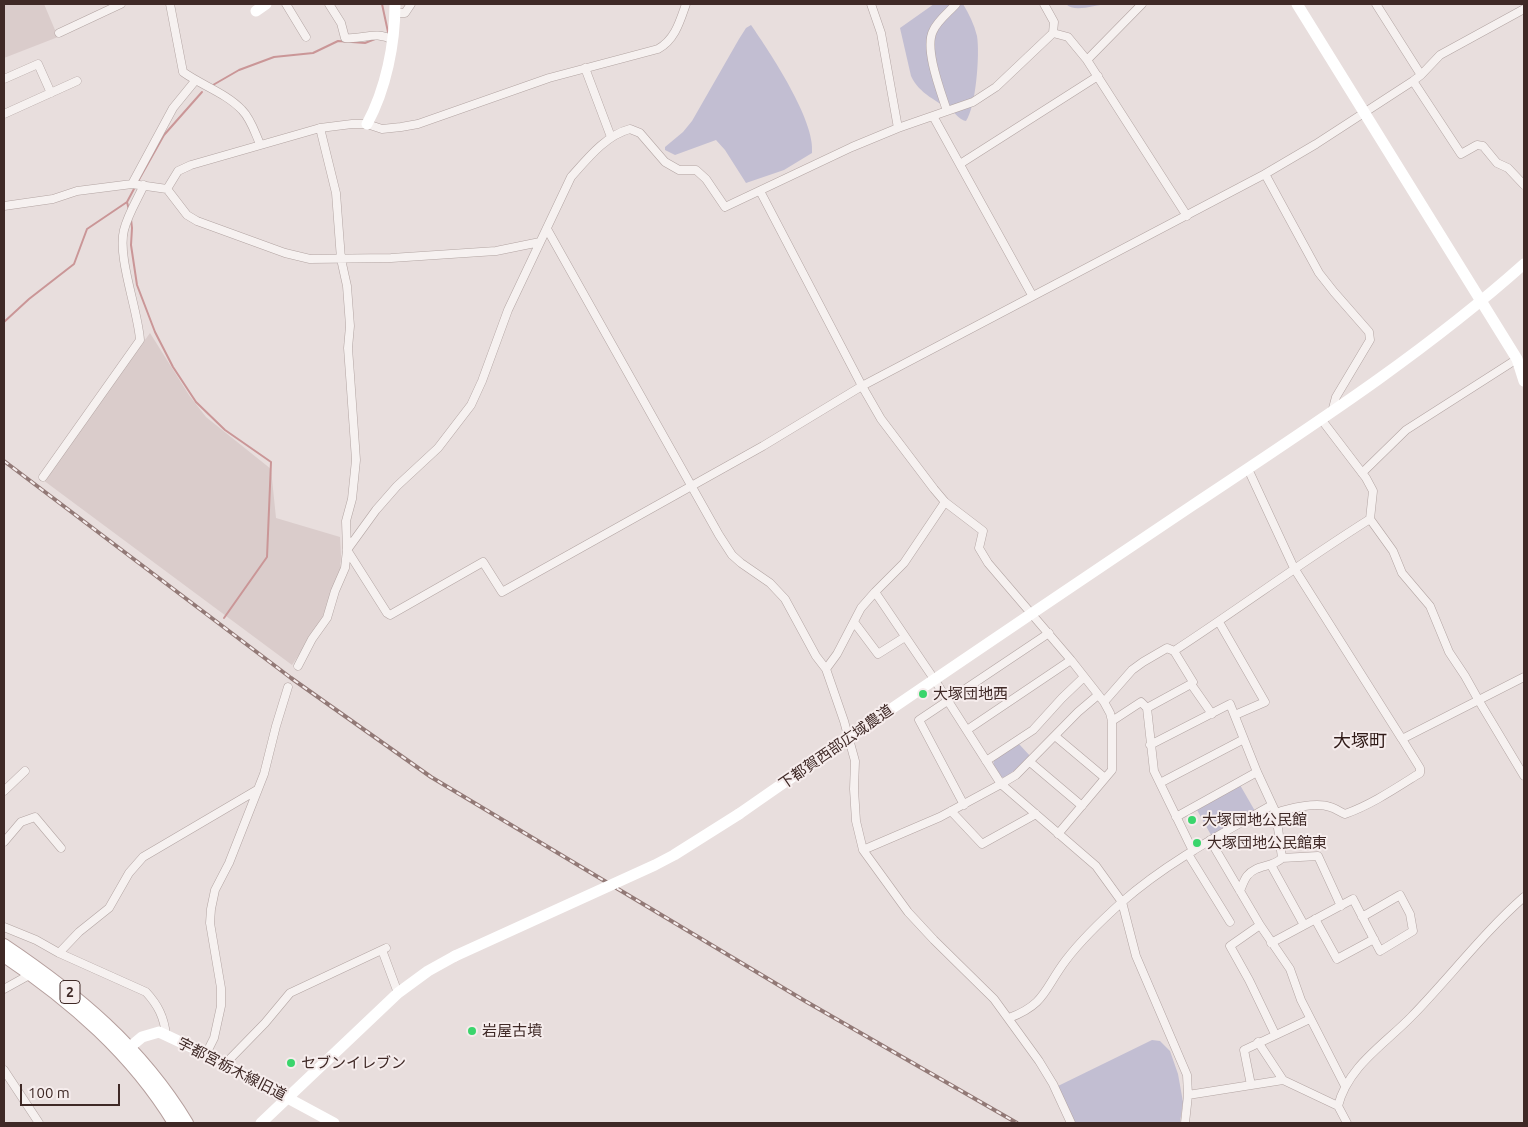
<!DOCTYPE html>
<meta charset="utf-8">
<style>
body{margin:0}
#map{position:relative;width:1528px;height:1127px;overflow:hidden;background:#e8dedd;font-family:Ubuntu,sans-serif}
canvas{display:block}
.frame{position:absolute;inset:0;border:5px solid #3f2926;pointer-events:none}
.scale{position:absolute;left:20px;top:1084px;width:100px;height:22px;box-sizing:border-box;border:2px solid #3f2926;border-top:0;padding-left:6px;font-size:15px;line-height:18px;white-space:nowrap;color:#3f2926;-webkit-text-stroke:4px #f6eded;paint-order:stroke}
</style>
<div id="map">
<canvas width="1528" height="1127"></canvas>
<div class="frame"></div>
<div class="scale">100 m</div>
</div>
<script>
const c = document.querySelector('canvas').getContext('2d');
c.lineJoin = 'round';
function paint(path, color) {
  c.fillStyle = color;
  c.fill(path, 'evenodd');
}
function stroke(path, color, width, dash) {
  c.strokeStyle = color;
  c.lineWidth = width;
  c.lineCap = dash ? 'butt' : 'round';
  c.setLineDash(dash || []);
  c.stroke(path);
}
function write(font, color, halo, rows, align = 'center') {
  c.font = font + ' Ubuntu,"Noto Sans JP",sans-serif';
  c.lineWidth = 4;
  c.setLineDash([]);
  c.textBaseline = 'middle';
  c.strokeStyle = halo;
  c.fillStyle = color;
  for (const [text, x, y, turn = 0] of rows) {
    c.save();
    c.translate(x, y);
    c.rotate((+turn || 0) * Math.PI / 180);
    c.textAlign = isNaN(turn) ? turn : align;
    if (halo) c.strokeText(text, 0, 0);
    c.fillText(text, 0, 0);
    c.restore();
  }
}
paint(new Path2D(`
 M4,4H44L58,37L4,58Z
 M150,333L189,395L206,417L271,469L276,518L340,537L341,555L340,572L331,593L325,616L292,665L43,480Z`), '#dacccb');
paint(new Path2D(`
 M934,4H963C969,14 974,24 977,36C980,54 976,107 966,121C960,120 957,115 953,112C938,101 919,94 911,76L900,28Z
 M1066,4H1107C1095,5 1074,13 1066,4Z
 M751,25C769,51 816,121 812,153L784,170L746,183L725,150L716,140L675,155L665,150V147L683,132L692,121L739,39L746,28Z
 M1019,744L1031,757L1005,778L1001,777L993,765L994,760Z
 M1240,785L1255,811L1211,835L1197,810Z
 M1152,1040L1160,1041L1170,1051L1178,1074L1183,1102L1180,1123H1074L1058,1086Z`), '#c2bed2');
stroke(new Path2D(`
 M382,4L388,32
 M213,85L239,70L274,57L313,53L338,41L365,43L375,39
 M137,183L164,135L202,92
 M127,202L129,210
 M131,219L132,228L131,245L137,285L155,332L173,367L196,402L225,430L271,462L267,557L224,618
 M4,322L29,299L74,264L87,229L127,202L135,187`), '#ca9697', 2);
const street = new Path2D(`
 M170,4L183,72C201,85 226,93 242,110C251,119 255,133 260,144
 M286,4L306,37
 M329,4L341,23L345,38C364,40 375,30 393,40
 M871,4L881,33L898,128
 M1376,4L1421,75
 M395,13H405L411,4
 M59,33L121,4
 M1053,33L1068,37L1087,60L1187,216
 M1087,60L1142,4
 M585,68L611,137
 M4,79L38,64L51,93
 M1413,81L1461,154L1477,145L1483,146L1497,163L1508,168L1524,185
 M947,111C941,92 924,49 933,31C937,21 949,12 956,4
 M4,114L77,81
 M933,116L1032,295
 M960,164L1098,76
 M1265,174L1319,273L1334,292L1369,332L1370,340L1336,397L1332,412
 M132,184L173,108L195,81
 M167,189L178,171L191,165L320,128L352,124H367L382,129L401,127L418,124L549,78L658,49C675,40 680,21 686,4
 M760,191L862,386L881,419L934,489L945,502L983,531L979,548L988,563L1071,660L1104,702L1110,713L1112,721V770L1058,834
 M4,206L53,199L77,191L132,184L167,189L187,215L197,221L285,253L310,259L391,258L496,251L540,242
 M547,229L719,535L732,555L741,563L770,583L785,599L816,656L826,669L844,721L855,761L854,789L856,821L863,850L908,912L934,940L994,999L1039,1061L1053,1084L1071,1123
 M1321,419L1366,478L1373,491L1370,519L1393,551L1402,573L1430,606L1449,652L1465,676L1479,701L1524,776
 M1248,469L1294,568L1402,739L1524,677
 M1362,473L1406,430L1517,359
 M43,477L140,340C138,310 117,257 124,230C128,214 137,200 144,185
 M347,550L387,613L390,615L483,562L502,592L763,446L862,386L1265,174L1316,144L1413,81L1421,75L1440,55L1524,9
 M347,550L376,510L397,486L438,448L471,405L482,381L508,310L571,177C587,159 606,135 630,129L640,133L665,162L679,170H696L706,179L725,207L852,147L898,128L973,102L996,87L1053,33L1054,22L1044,4
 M875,592L934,679L1001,784L1096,866L1122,902L1136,956L1187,1075L1188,1095L1185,1123
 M854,622L878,654L905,637
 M1219,622L1265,702L1235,715
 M1174,651L1193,682L1191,684
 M298,666L312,639L327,618L335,591L345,568L347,550L346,521L352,499L356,460L350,375L348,348L350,326L347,286L341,259L336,193L320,128
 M826,669L837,654L861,608L875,592L904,563L945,502
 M1104,702L1132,670L1143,662L1167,648L1174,651C1240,608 1303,561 1370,519
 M1147,708L1191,684L1212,714
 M1112,721L1141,702L1147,708L1154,771L1193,851
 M967,730L1071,660
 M1055,736L1105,778
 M1150,745L1230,704L1257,772L1276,813L1282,858C1273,868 1256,864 1247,876C1244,880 1242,886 1240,891
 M986,761L1033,730L1062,698L1084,677
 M1030,762L1082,806
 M1160,783L1244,739
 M4,791L25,771
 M964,805L919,720L1049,633
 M951,811L982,844L1036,814
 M1276,813C1289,808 1317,802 1330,807C1335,808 1340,812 1345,814C1371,805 1396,788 1420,773V768L1402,739
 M1176,817L1257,772
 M1210,840L1260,925L1290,969L1301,1000L1345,1086
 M4,842L21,822L35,817L61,848
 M863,850L940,817L1001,784L1016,775L1078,712L1098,695
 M1188,854L1230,922
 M1282,858L1318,856L1341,906
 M1271,865L1304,925
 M1315,919L1337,959L1374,939
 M1260,925L1230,946L1249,980L1275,1034
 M4,927L36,940L59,953L146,992C158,1005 164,1017 166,1035
 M1271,943L1353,899L1380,951L1413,931L1410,914L1400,895L1362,917
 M382,950L398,993
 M59,953L79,932L109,908L129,873L143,857L257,790
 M4,989L31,974
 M1009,1018C1046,1004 1044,989 1066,960C1082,939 1102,920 1122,902C1166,863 1221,834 1272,805
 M1258,1042L1283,1080
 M206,1054L214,1038L221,1006V988L210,923L211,909L215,890L229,863L264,774L276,726L288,687
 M225,1064L265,1023L290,993L386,948
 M4,1070L39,1123
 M1251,1085L1244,1050L1310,1019
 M1188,1095L1283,1080L1338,1106
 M1347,1123L1338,1106C1348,1066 1385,1044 1412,1016C1450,977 1483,933 1524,897`);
const primary = new Path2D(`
 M4,945C77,994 141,1047 187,1123
 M4,956C71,1001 132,1054 174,1123`);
stroke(street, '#b2a4a2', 9);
stroke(primary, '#b49e9c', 14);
stroke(street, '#f6f1f0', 8);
stroke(new Path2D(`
 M1297,4L1517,359L1524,381
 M256,11L266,4
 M367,124C386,89 395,44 395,4
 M739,814C889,709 1041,607 1193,505C1307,429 1422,355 1524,264
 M130,1047L142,1037L159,1032L206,1054L334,1123
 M261,1123L398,993L428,971L455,956`), '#fff', 11);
stroke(primary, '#fff', 12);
const rail = new Path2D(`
 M4,461L291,678L431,777L805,1001L1017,1123`);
stroke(rail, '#927976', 4);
stroke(rail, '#f6eded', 2, [5.5]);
stroke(new Path2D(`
 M455,956L655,865L674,855L739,814`), '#fff', 11);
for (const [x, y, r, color] of [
 [923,694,5,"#3ad56c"],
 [1192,820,5,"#3ad56c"],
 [1197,843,5,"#3ad56c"],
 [472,1031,5,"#3ad56c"],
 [291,1063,5,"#3ad56c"]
]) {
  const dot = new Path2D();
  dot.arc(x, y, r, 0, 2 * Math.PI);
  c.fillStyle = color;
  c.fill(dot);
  stroke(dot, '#f6eded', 2);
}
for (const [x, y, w] of [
 [70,992,20]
]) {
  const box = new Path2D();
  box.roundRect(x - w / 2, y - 11.5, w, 23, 4);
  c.fillStyle = '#f6eded';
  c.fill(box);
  stroke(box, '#3f2926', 1);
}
write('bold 14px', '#3f2926', null, [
 ["2",70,992]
]);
write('15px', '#3f2926', '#f6eded', [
 ["大塚団地西",933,694],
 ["大塚団地公民館",1202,820],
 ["大塚団地公民館東",1207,843],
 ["岩屋古墳",482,1031],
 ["セブンイレブン",301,1063]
], 'left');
write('15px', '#3f2926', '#f6eded', [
 ["下都賀西部広域農道",836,747,-35],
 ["宇都宮栃木線旧道",232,1069,27]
]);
write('18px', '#301b18', '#f6eded', [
 ["大塚町",1360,741]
]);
</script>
